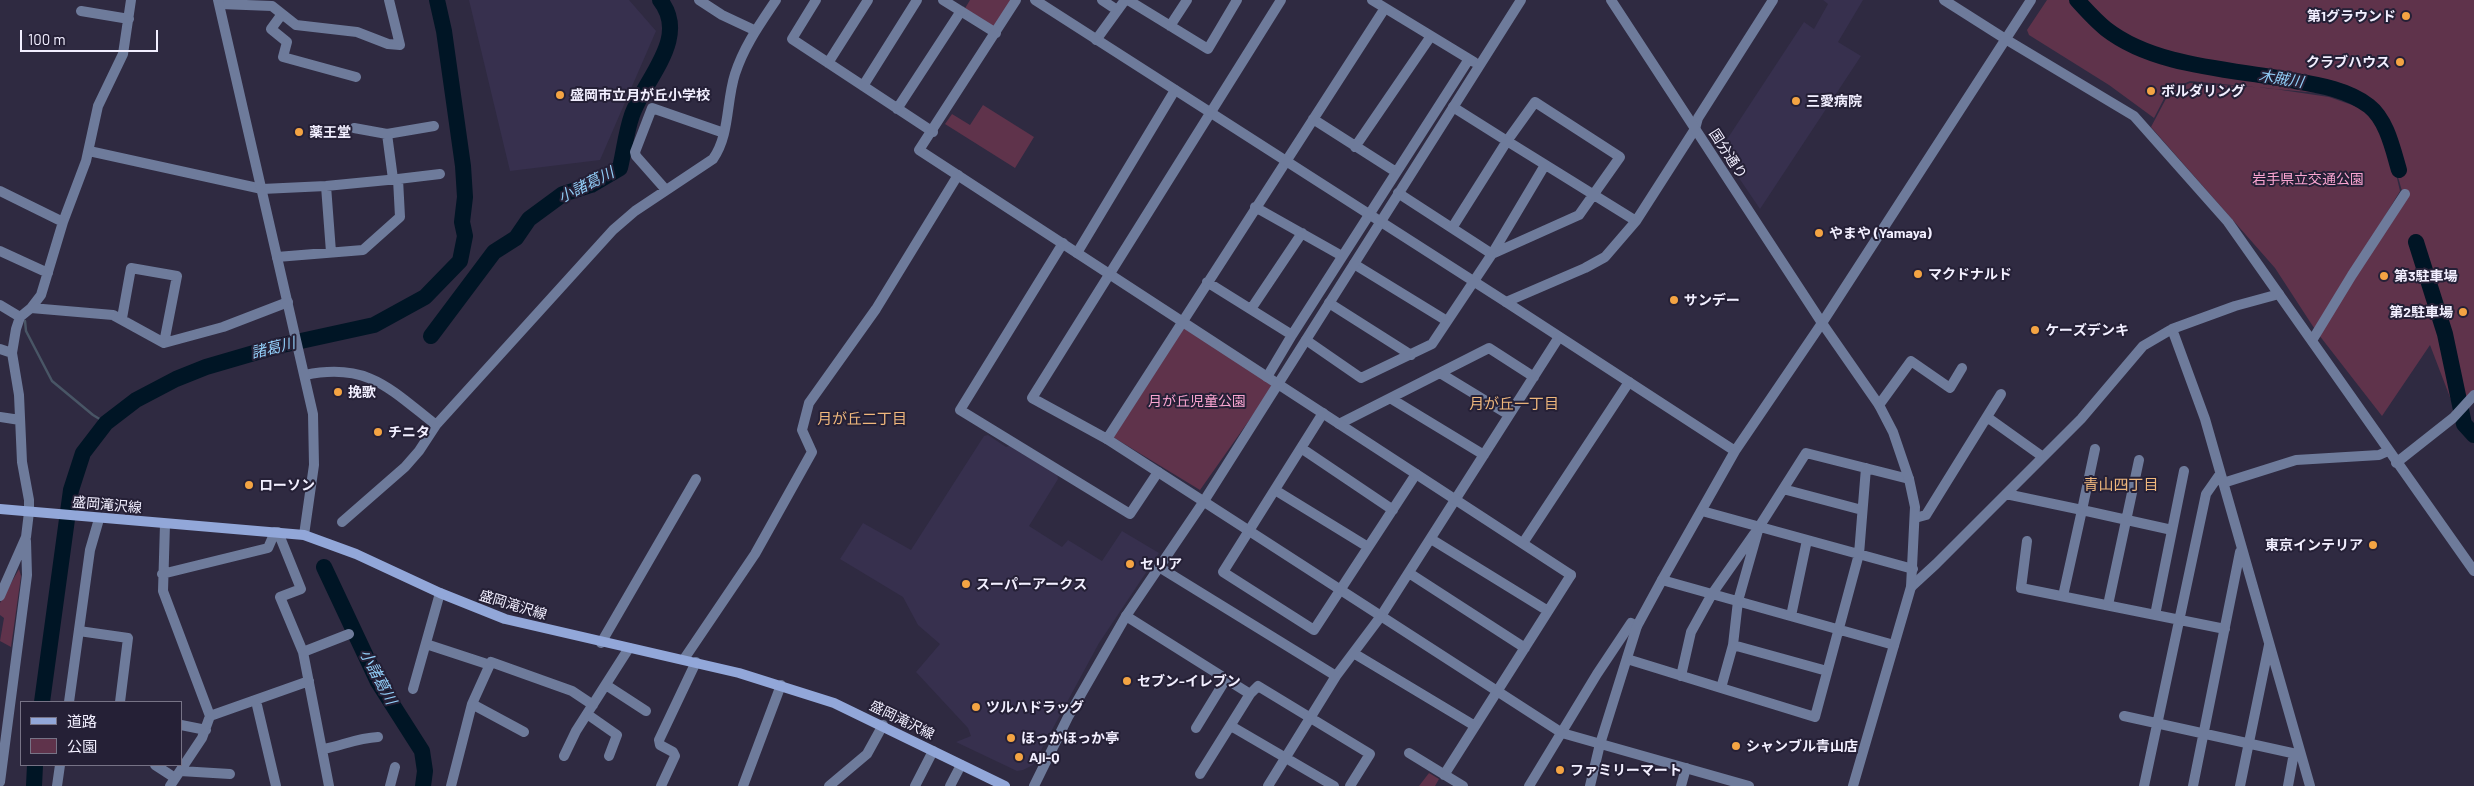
<!DOCTYPE html>
<meta charset="utf-8">
<style>
body{margin:0}
#map{position:relative;width:2474px;height:786px;overflow:hidden;background:#2f2a41;font-family:Barlow,"Noto Sans JP",sans-serif}
canvas{display:block}
.legend{position:absolute;left:20px;top:701px;width:162px;height:65px;box-sizing:border-box;background:#252036;border:1px solid #777386;margin:0;padding:6px 9px;list-style:none;font-size:15px;color:#f2efff}
.legend li{display:flex;align-items:center;gap:10px;height:25px}
.legend b{width:25px;border:1px solid #777386}
.scale{position:absolute;left:20px;top:30px;width:138px;height:22px;box-sizing:border-box;border:2px solid #f2efff;border-top:0;padding-left:6px;font-size:15px;line-height:18px;white-space:nowrap;color:#f2efff;-webkit-text-stroke:4px #252036;paint-order:stroke}
</style>
<div id="map">
<canvas width="2474" height="786"></canvas>
<ul class="legend">
<li><b style="height:6px;background:#92a7d9"></b>道路</li>
<li><b style="height:14px;background:#5f334b"></b>公園</li>
</ul>
<div class="scale">100 m</div>
</div>
<script>
const c = document.querySelector('canvas').getContext('2d');
c.lineJoin = 'round';
function paint(path, color) {
  c.fillStyle = color;
  c.fill(path, 'evenodd');
}
function stroke(path, color, width, dash) {
  c.strokeStyle = color;
  c.lineWidth = width;
  c.lineCap = dash ? 'butt' : 'round';
  c.setLineDash(dash || []);
  c.stroke(path);
}
function write(font, color, halo, rows, align = 'center') {
  c.font = font + ' Barlow,"Noto Sans JP",sans-serif';
  c.lineWidth = 4;
  c.setLineDash([]);
  c.textBaseline = 'middle';
  c.strokeStyle = halo;
  c.fillStyle = color;
  for (const [text, x, y, turn = 0] of rows) {
    c.save();
    c.translate(x, y);
    c.rotate((+turn || 0) * Math.PI / 180);
    c.textAlign = isNaN(turn) ? turn : align;
    if (halo) c.strokeText(text, 0, 0);
    c.fillText(text, 0, 0);
    c.restore();
  }
}
paint(new Path2D(`
 M469,0H629L656,31L600,160L510,171Z
 M1823,0H1863L1838,42L1861,56L1760,209L1720,150L1804,22L1814,29L1828,4Z
 M988,435L1006,447L1012,445L1057,474L1058,479L1029,526L1062,547L1068,540L1102,561L1122,531L1159,553L1099,643L1033,765L1023,770L1017,771L956,742L971,736L968,728L916,672L940,644L918,625L903,597L840,559L863,523L911,550L984,436Z`), '#37304e');
paint(new Path2D(`
 M970,0H1012L996,29L964,10Z
 M2047,0H2474V391L2456,413L2430,345L2382,416L2319,335L2402,191L2390,149L2400,191L2316,331L2275,268L2151,127L2169,93L2190,83L2268,88L2329,97L2375,113L2389,147L2376,111L2328,94L2190,81L2168,91L2154,118L2109,85L2029,35L2027,30Z
 M983,105L1034,137L1015,168L945,124L952,114L970,125Z
 M1180,325L1274,385L1200,490L1113,437Z
 M19,569L21,576L11,647L0,641L4,618L0,615V603Z
 M1429,773L1439,779L1435,786H1419Z`), '#5f334b');
stroke(new Path2D(`
 M25,321L26,331L52,381L93,415L106,423`), '#495666', 2.5);
stroke(new Path2D(`
 M2077,0C2086,10 2096,21 2106,29C2156,68 2235,69 2295,81C2320,85 2348,90 2369,106C2387,120 2393,150 2399,170
 M2416,242L2445,334L2464,424L2474,435
 M431,336L494,252L516,238L529,219L563,194L591,185L620,168C624,151 626,132 632,115C645,78 690,38 660,0
 M324,567L378,682L422,751L425,771L423,786
 M42,702L71,490L83,453L106,423L136,400L176,379L206,367L278,346L374,325L425,297L460,261L465,236L462,222L465,197L463,166L444,31L437,0
 M34,786L35,765`), '#001525', 16);
stroke(new Path2D(`
 M699,0L722,15L754,30
 M816,0L792,39L933,132
 M943,0L996,33
 M1102,0L1117,10
 M1128,0L1208,49L1237,0
 M1281,0L1032,398L1107,439L1385,8
 M1372,0L1474,62
 M1944,0L2007,40
 M220,4L272,6L296,25L357,32L388,44L400,45L389,0
 M81,11L129,19
 M282,14L271,29L287,42L283,57L356,77
 M1170,26L1187,0
 M1096,40L1125,0
 M828,63L868,0
 M863,86L917,0
 M897,109L961,11
 M1313,119L1396,172
 M354,128L387,134
 M1355,147L1431,36
 M89,151L262,189L326,186L398,179L400,217L363,250L277,257
 M393,179L387,134L434,126
 M398,179L440,174
 M326,186L331,252
 M666,190L636,156L635,152L652,108L724,133
 M0,191L63,222
 M1398,193L1492,254L1545,165
 M1255,207L1342,256
 M1452,228L1507,141L1636,221
 M1063,243L960,410L1130,514L1158,472
 M0,251L48,273
 M1077,253L1175,90
 M1354,264L1447,321
 M1207,282L1292,335L1469,59
 M1506,302L1585,268L1605,257L1636,221L1695,129L1698,118L1773,0
 M1329,303L1411,355
 M0,305L20,317
 M31,308L113,315L164,343L177,276L131,268L122,318
 M1251,309L1302,233
 M2172,329L2205,419L2310,786
 M1306,340L1361,378L1432,344L1492,254L1579,215L1620,157L1535,102L1507,141L1453,107
 M164,343L223,327L288,302
 M0,349L12,353
 M1440,373L1509,415
 M305,375C368,362 390,389 436,425
 M1267,377L1292,335
 M1390,398L1484,455
 M1879,405L1911,361L1950,388L1962,368
 M1323,413L1223,572L1314,630L1416,474
 M0,417L20,420
 M1987,417L2043,457
 M1339,424L1489,348L1534,377
 M1301,448L1393,510
 M2095,449L2082,510L2172,530
 M2223,483L2296,460L2379,455L2388,451
 M1783,489L1862,510
 M1275,490L1368,547
 M2006,494L2082,510L2063,596
 M1702,511L1913,569
 M1915,518L1926,515L2001,394
 M342,522L405,467L419,451L436,425L613,230L635,211L713,159C730,135 726,102 735,74C744,46 760,24 776,0
 M165,524L163,591L210,716L202,738L170,786
 M278,532L301,589L280,597L303,652L329,786
 M1431,539L1548,611
 M2027,541L2021,588L2225,629
 M1523,543L1629,382
 M1159,567L1336,676
 M1409,573L1525,648
 M162,574L268,548L275,532
 M1662,580L1894,645
 M1911,587L1936,564L2081,419L2143,346L2172,329L2235,306L2279,294
 M0,596L26,537L29,512V500L22,462L19,395L12,353L16,329L20,317L31,308L41,295L63,222L86,161L98,106L123,54L131,0
 M2108,605L2139,460
 M2155,615L2184,471
 M1126,616L1250,694L1200,774
 M1791,616L1807,540
 M79,631L128,638L120,702
 M601,643L696,479
 M426,644L490,665
 M303,652L349,634
 M1355,654L1475,726
 M684,659L755,554L812,452L802,430L809,403L876,309L958,175
 M1627,659L1815,717L1859,554L1866,468
 M1827,671L1733,645L1738,601L1759,527L1806,453L1909,479
 M1681,676L1691,632L1712,594L1754,534
 M606,685L646,711
 M1721,688L1733,645
 M413,689L440,593
 M1250,694L1258,686L1370,754L1350,786
 M256,701L276,786
 M472,704L524,732
 M587,714L617,735L609,756
 M210,716L309,681
 M2124,716L2301,755
 M181,725L206,730
 M1231,726L1334,786
 M1196,728L1226,679
 M324,749C343,745 358,738 378,737
 M1409,753L1463,786
 M564,756L576,731L629,648
 M155,765L175,778
 M180,771L230,774
 M1444,775L1571,575
 M0,782L27,575L26,541
 M390,786L395,767
 M451,786L472,704L491,662L572,691L593,705
 M661,786L675,756L673,752L660,745L659,740L696,662
 M743,786L781,685
 M829,786L867,754L883,725
 M915,786L933,751
 M950,786L961,765
 M1268,786L1336,676L1381,616L1559,337
 M1529,786L1597,674L1631,623L1637,626
 M1681,786L1686,768
 M2144,786L2206,494L2220,474
 M2193,786L2240,552
 M2240,786L2269,645
 M2288,786L2294,753`), '#6e7b9b', 10);
stroke(new Path2D(`
 M218,0L313,414L314,465L304,535
 M1016,0L919,150L1571,575
 M1035,0L1506,302L1735,451
 M1611,0L1822,323L1879,405L1893,432L1909,479L1915,507L1911,587L1853,786
 M2007,40L2134,116L2228,222L2474,571
 M2313,339L2352,275L2405,194
 M1107,439L1562,733L1749,786
 M2396,463L2453,418L2474,395
 M69,702L90,550L99,519
 M57,786L60,765
 M1034,786L1068,717L1126,616L1204,501L1521,0
 M1590,786L1600,744L1637,626L1662,580L1735,451L1822,323L2031,0`), '#6e7b9b', 10);
stroke(new Path2D(`
 M0,509L304,535L356,554L440,593L505,619L739,673L834,703L1005,786`), '#92a7d9', 10);
for (const [x, y, r, color] of [
 [2406,16,5,"#f4a443"],
 [2400,62,5,"#f4a443"],
 [2151,91,5,"#f4a443"],
 [560,95,5,"#f4a443"],
 [1796,101,5,"#f4a443"],
 [299,132,5,"#f4a443"],
 [1819,233,5,"#f4a443"],
 [1918,274,5,"#f4a443"],
 [2384,276,5,"#f4a443"],
 [1674,300,5,"#f4a443"],
 [2463,312,5,"#f4a443"],
 [2035,330,5,"#f4a443"],
 [338,392,5,"#f4a443"],
 [378,432,5,"#f4a443"],
 [249,485,5,"#f4a443"],
 [2373,545,5,"#f4a443"],
 [1130,564,5,"#f4a443"],
 [966,584,5,"#f4a443"],
 [1127,681,5,"#f4a443"],
 [976,707,5,"#f4a443"],
 [1011,738,5,"#f4a443"],
 [1736,746,5,"#f4a443"],
 [1019,757,5,"#f4a443"],
 [1560,770,5,"#f4a443"]
]) {
  const dot = new Path2D();
  dot.arc(x, y, r, 0, 2 * Math.PI);
  c.fillStyle = color;
  c.fill(dot);
  stroke(dot, '#252036', 2);
}
write('bold 14px', '#f2efff', '#252036', [
 ["第1グラウンド",2396,16,"right"],
 ["クラブハウス",2390,62,"right"],
 ["ボルダリング",2161,91],
 ["盛岡市立月が丘小学校",570,95],
 ["三愛病院",1806,101],
 ["薬王堂",309,132],
 ["やまや (Yamaya)",1829,233],
 ["マクドナルド",1928,274],
 ["第3駐車場",2394,276],
 ["サンデー",1684,300],
 ["第2駐車場",2453,312,"right"],
 ["ケーズデンキ",2045,330],
 ["挽歌",348,392],
 ["チニタ",388,432],
 ["ローソン",259,485],
 ["東京インテリア",2363,545,"right"],
 ["セリア",1140,564],
 ["スーパーアークス",976,584],
 ["セブン-イレブン",1137,681],
 ["ツルハドラッグ",986,707],
 ["ほっかほっか亭",1021,738],
 ["シャンブル青山店",1746,746],
 ["Aji-Q",1029,757],
 ["ファミリーマート",1570,770]
], 'left');
write('14px', '#f2efff', '#252036', [
 ["国分通り",1728,154,57],
 ["盛岡滝沢線",107,505,5],
 ["盛岡滝沢線",513,605,17],
 ["盛岡滝沢線",902,720,26]
]);
write('14px', '#faa5d1', '#252036', [
 ["岩手県立交通公園",2308,179],
 ["月が丘児童公園",1197,401]
]);
write('italic 15px', '#92cef8', '#252036', [
 ["木賊川",2281,79,9],
 ["小諸葛川",586,185,-27],
 ["諸葛川",273,348,-14],
 ["小諸葛川",378,677,62]
]);
write('15px', '#f0b87d', '#252036', [
 ["月が丘一丁目",1514,404],
 ["月が丘二丁目",862,419],
 ["青山四丁目",2121,485]
]);
</script>
